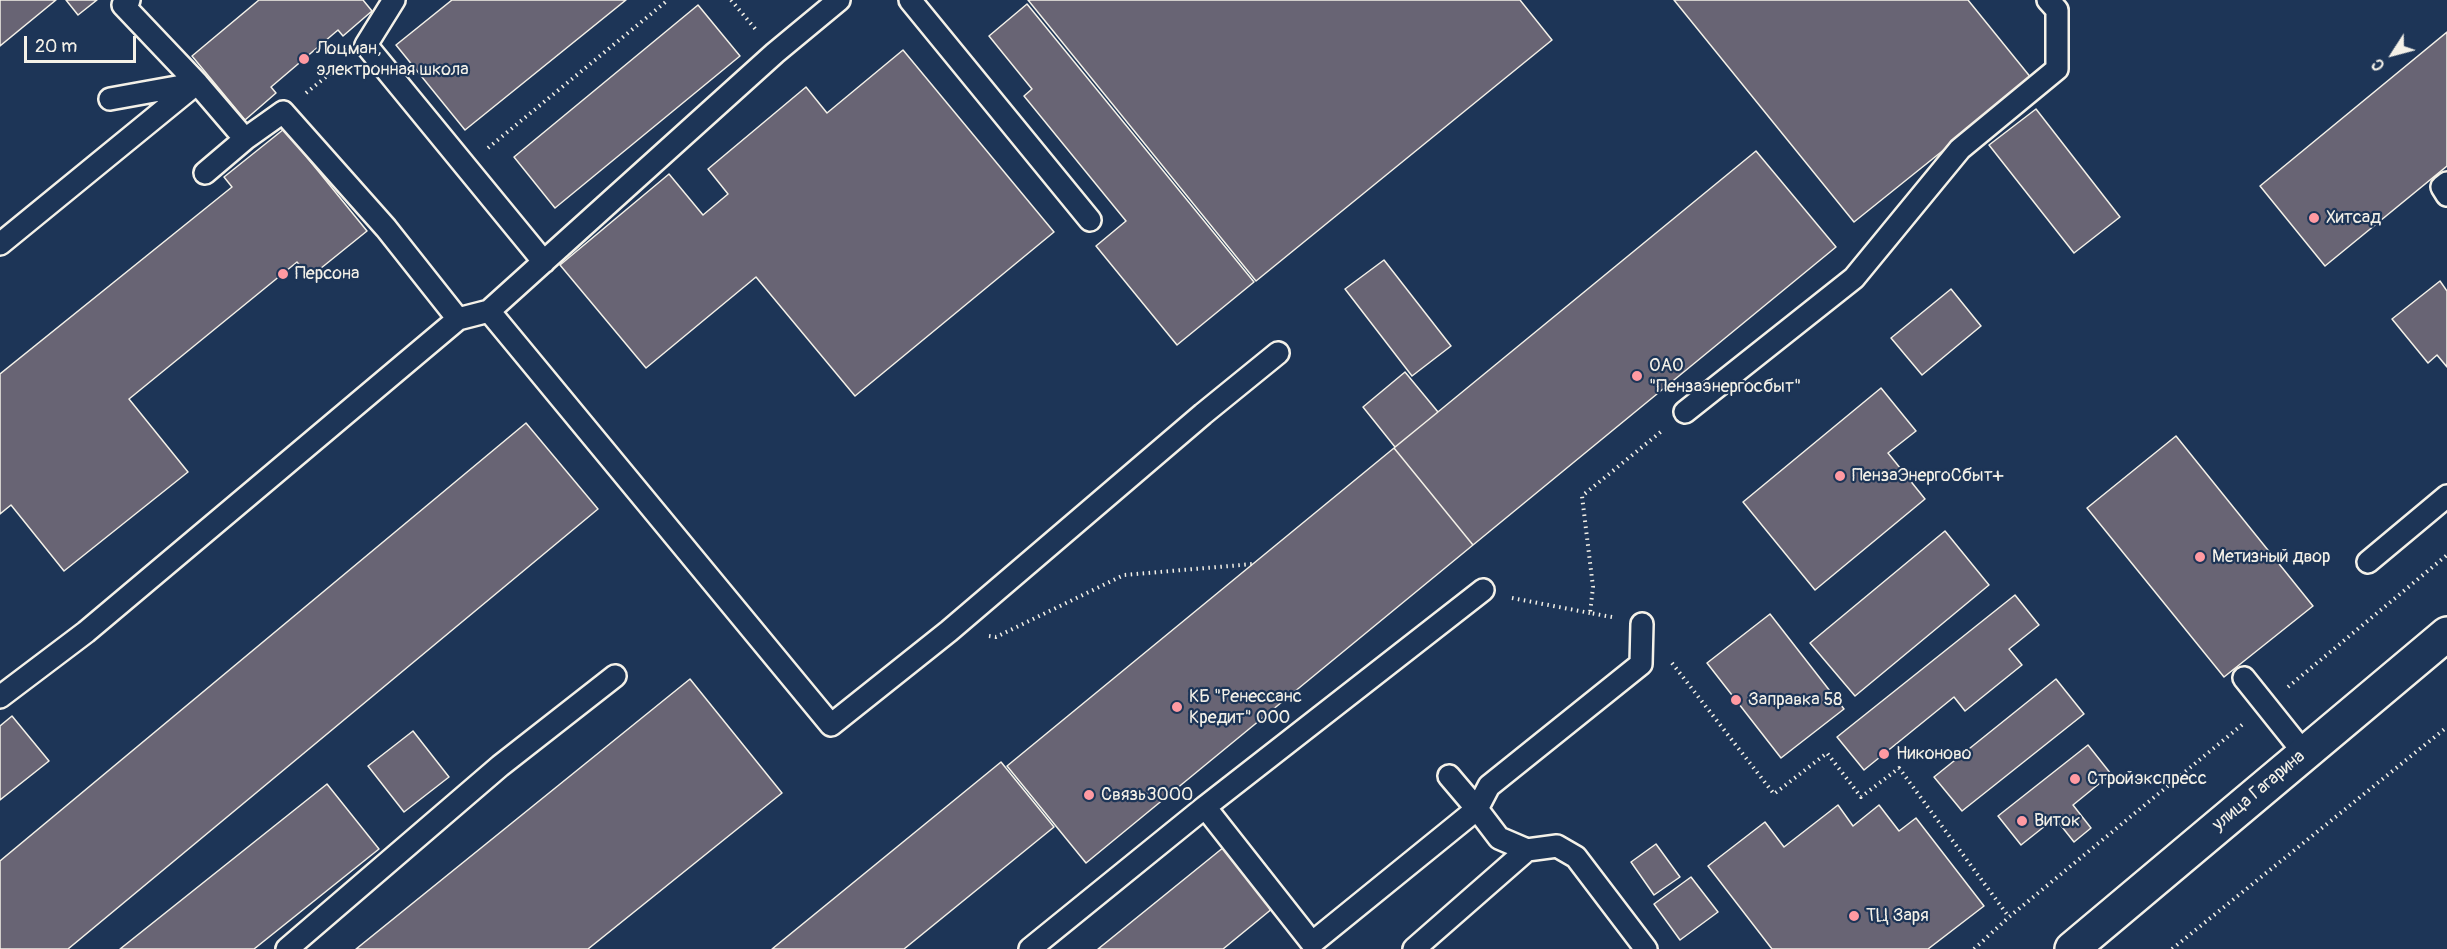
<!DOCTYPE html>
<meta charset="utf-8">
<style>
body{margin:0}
#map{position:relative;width:2447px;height:949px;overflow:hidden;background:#1d3557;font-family:Pangolin,sans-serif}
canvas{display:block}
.north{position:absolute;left:2363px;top:24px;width:60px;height:60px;-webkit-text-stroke:4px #1d3557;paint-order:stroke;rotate:234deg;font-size:16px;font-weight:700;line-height:24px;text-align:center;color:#f4f1e8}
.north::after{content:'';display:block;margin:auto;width:21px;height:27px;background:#f4f1e8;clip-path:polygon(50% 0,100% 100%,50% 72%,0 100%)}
.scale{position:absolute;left:24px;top:36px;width:112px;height:27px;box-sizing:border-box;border:3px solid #f4f1e8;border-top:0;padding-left:8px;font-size:18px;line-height:21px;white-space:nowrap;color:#f4f1e8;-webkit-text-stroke:4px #1d3557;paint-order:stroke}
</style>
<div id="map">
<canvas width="2447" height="949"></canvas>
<div class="north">С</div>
<div class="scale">20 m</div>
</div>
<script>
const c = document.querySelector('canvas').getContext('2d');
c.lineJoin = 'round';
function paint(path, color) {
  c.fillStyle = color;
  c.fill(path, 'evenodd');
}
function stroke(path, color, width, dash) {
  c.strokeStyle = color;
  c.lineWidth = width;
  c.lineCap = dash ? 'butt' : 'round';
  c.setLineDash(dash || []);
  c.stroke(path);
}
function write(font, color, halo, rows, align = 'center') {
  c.font = font + ' Pangolin,sans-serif';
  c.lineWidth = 4.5;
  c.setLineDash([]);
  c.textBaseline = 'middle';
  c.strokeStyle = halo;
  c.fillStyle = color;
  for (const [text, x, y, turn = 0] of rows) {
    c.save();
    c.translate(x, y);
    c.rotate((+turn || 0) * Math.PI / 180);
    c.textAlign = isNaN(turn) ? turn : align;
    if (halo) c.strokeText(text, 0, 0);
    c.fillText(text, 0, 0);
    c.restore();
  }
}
const building = new Path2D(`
 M0,0H56L0,46Z
 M66,0H97L78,15Z
 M259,0H363L372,11L343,36L338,30L271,87L276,93L245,120L192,56Z
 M452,0H626L465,130L396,45Z
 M1028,0H1520L1552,40L1256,281Z
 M1674,0H1968L2032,79L1854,222Z
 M1027,4L1254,282L1177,345L1096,246L1126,221L1024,96L1032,89L989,36Z
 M698,5L740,56L555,208L514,157Z
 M2447,32V166L2325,266L2260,186Z
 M903,50L1054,232L855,396L756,277L646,368L560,265L669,174L703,215L728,194L708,169L806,87L827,113Z
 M2036,109L2120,217L2074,253L1989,145Z
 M284,129L367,231L310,277L297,262L129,399L188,472L64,571L11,505L0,514V374L232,187L224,177Z
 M1756,151L1836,247L1473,545L1394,448Z
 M1384,260L1451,346L1412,376L1345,289Z
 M2440,281L2447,291V367L2437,355L2428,363L2392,319Z
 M1951,289L1981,326L1922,375L1891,338Z
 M1405,372L1438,412L1395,447L1363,407Z
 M1881,388L1916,431L1888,453L1925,499L1815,590L1743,502Z
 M526,423L598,509L68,949H0V861Z
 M2176,436L2313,606L2224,677L2087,508Z
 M1394,448L1473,545L1086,863L1007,766Z
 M1945,531L1989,585L1855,696L1810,643Z
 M2015,595L2039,625L2009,649L2022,665L1965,711L1954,697L1864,770L1837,737Z
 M1770,614L1844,709L1781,758L1707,663Z
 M690,679L782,793L588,949H356Z
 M2056,679L2084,714L1962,811L1934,777Z
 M12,716L49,761L0,800V726Z
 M413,731L449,777L404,812L368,766Z
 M2088,745L2111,774L2073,805L2091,828L2074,842L2055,818L2021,845L1998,816Z
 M1001,762L1054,827L904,949H772Z
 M327,784L379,849L254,949H120Z
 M1838,805L1853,826L1879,805L1899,831L1916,818L1984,906L1928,949H1772L1708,866L1765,822L1784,847Z
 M1656,844L1680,877L1654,895L1631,862Z
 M1224,847L1273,908L1223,949H1098Z
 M1691,877L1718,912L1680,940L1654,904Z`);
paint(building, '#686474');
stroke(building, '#f4f1e8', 1.5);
const lane = new Path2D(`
 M394,0L366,45L544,262
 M910,0L1090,220
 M110,99L193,84
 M205,173L245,139
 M2447,183L2442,187L2447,195
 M0,244L197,83
 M489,311L775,53L839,0
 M458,319L489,311L831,725L949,631L1203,414L1278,353
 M1685,412L1854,278L1960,149L2057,69V10L2048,0
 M2368,562L2447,496
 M1642,624L1641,664L1489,786L1477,809L1499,838L1527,850L1557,846L1576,857L1646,949
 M2244,678L2304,753
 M0,697L86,632L458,319L386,228L283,112L245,139L197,83L123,5L129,0
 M1205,807L1483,590
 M287,949L500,766L615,676
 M1030,949L1205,807L1312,943L1477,809L1449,776
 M1414,949L1527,850`);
const primary = new Path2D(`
 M2072,949L2447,634`);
stroke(lane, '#f4f1e8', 26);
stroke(primary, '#f4f1e8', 38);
stroke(new Path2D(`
 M731,0L757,31
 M306,93L342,64
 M488,148L668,0
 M1512,598L1590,613
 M1612,617L1590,613L1593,587L1582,496L1663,430
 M989,636L996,637L1124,575L1253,564
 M1672,663L1774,794L1827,753L1861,797L1899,768L2009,917
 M2288,687L2447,555
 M1974,949L2009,917L2243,724
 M2172,949L2447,727`), '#f4f1e8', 4, [1.5, 4.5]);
stroke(lane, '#1d3557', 21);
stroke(primary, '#1d3557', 33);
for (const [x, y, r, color] of [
 [304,59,6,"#ff9aa2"],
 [2314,218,6,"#ff9aa2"],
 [283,274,6,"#ff9aa2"],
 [1637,376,6,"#ff9aa2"],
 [1840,476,6,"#ff9aa2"],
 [2200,557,6,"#ff9aa2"],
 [1736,700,6,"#ff9aa2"],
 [1177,707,6,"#ff9aa2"],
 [1884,754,6,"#ff9aa2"],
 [2075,779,6,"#ff9aa2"],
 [1089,795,6,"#ff9aa2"],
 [2022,821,6,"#ff9aa2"],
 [1854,916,6,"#ff9aa2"]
]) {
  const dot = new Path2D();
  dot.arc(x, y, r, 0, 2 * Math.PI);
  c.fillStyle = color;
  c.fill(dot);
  stroke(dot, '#1d3557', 2);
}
write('18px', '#f4f1e8', '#1d3557', [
 ["Лоцман,",316,49],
 ["электронная школа",316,70],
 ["Хитсад",2326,218],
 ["Персона",295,274],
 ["ОАО",1649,366],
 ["\"Пензаэнергосбыт\"",1649,387],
 ["ПензаЭнергоСбыт+",1852,476],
 ["Метизный двор",2212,557],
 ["КБ \"Ренессанс",1189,697],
 ["Кредит\" ООО",1189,718],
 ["Заправка 58",1748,700],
 ["Никоново",1896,754],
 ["Стройэкспресс",2087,779],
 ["Связь3000",1101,795],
 ["Виток",2034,821],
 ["ТЦ Заря",1866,916]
], 'left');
write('18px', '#f4f1e8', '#1d3557', [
 ["улица Гагарина",2259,791,-40]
]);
</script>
